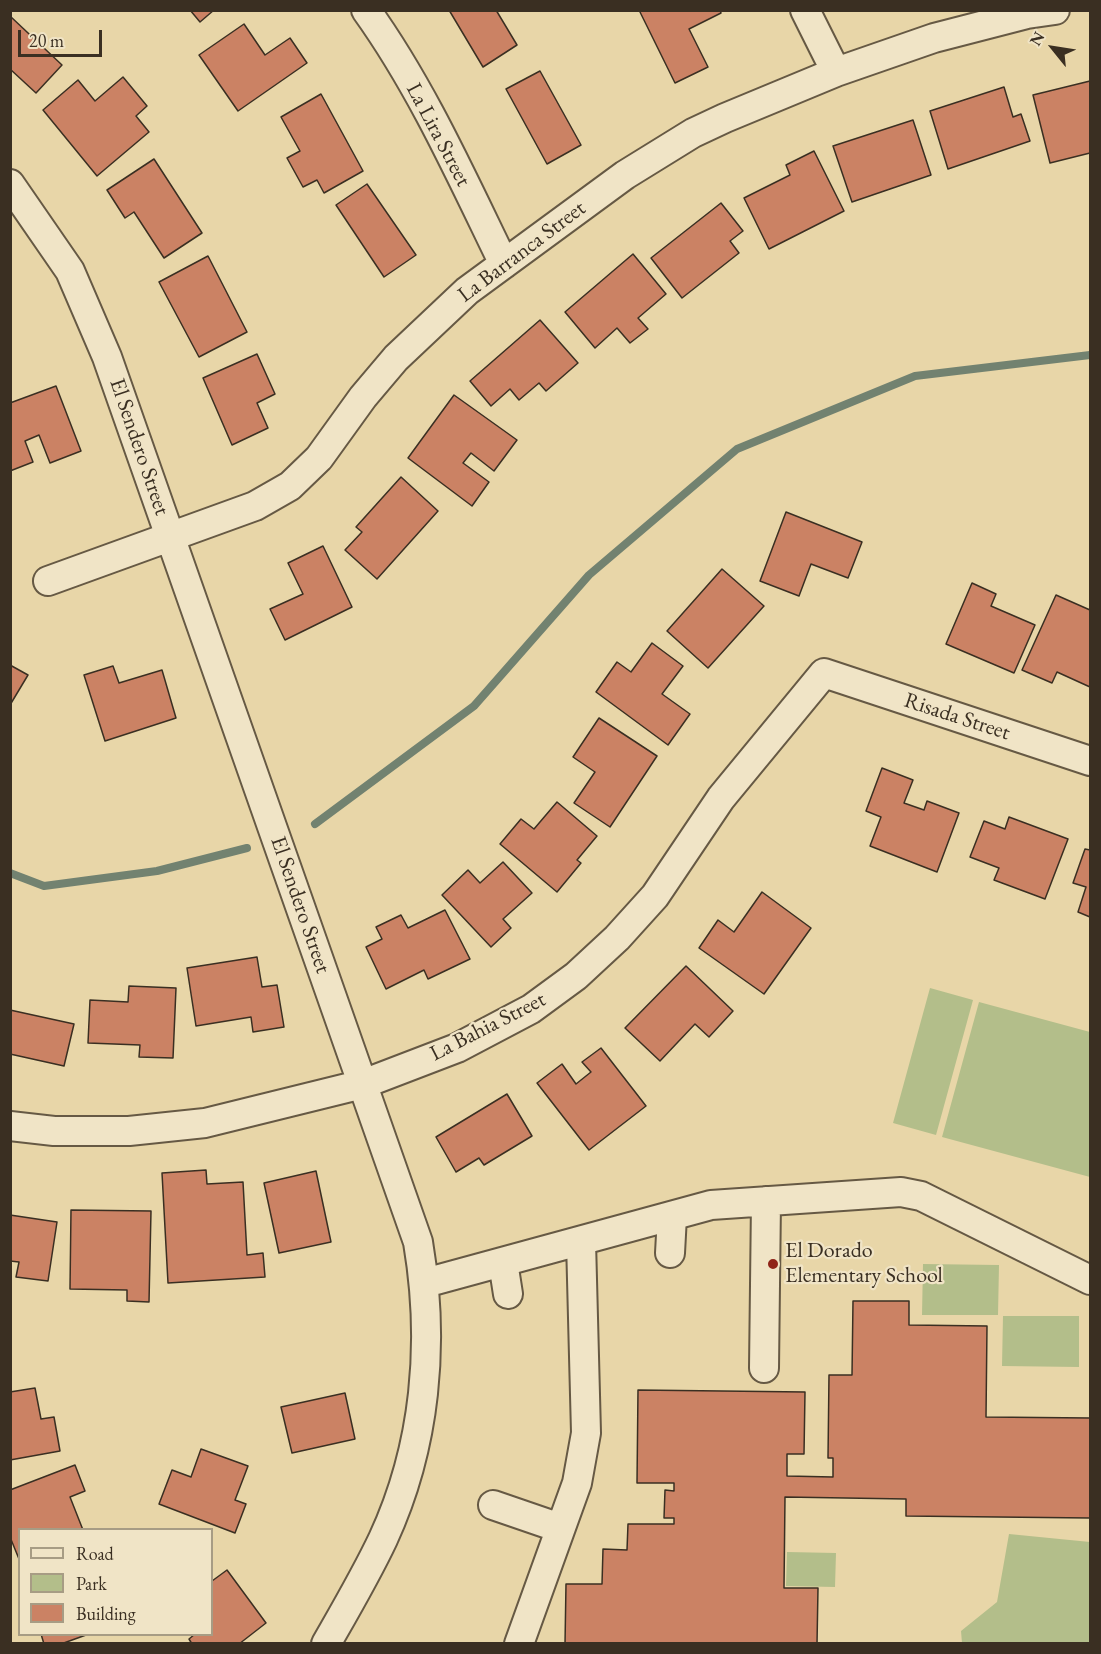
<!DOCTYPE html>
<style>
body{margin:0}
#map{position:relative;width:1101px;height:1654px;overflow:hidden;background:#e8d6a8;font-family:"EB Garamond",serif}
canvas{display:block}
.frame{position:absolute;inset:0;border:12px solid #3a2f22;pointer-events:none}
.legend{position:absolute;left:18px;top:1528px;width:195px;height:108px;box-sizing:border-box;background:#f0e4c6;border:2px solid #a79c84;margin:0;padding:8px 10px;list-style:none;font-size:18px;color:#3a2f22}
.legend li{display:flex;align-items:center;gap:12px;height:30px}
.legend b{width:30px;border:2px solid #a79c84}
.north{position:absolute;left:1023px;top:18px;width:60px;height:60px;-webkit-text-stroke:4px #f0e4c6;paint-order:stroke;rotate:300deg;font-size:16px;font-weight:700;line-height:24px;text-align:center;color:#3a2f22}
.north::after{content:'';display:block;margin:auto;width:21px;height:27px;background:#3a2f22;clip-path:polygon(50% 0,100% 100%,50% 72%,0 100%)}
.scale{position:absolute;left:18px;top:30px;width:84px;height:27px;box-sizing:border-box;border:3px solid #3a2f22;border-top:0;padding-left:8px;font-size:18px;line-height:21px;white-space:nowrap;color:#3a2f22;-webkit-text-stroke:4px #f0e4c6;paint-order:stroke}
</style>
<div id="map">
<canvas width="1101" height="1654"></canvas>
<div class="frame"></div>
<ul class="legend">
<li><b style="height:8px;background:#f0e4c6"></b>Road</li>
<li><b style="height:16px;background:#b3be8a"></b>Park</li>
<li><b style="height:16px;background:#cb8264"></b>Building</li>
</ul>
<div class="north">N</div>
<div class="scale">20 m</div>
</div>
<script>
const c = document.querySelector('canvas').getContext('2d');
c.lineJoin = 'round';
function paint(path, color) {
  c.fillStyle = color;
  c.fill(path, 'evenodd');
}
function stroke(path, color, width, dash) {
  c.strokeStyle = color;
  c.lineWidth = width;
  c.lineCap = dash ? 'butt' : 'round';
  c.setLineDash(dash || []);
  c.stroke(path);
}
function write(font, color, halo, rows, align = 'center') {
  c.font = font + ' "EB Garamond",serif';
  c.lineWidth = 4.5;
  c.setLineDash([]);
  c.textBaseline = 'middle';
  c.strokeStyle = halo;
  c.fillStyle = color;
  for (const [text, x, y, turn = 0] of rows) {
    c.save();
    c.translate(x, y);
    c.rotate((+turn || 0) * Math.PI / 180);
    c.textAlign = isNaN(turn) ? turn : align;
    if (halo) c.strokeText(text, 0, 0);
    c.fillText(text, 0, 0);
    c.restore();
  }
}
paint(new Path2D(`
 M930,988L973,1000L936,1135L893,1123Z
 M979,1002L1090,1032V1177L942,1137Z
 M923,1264L999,1265L998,1315H922Z
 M1003,1316H1079V1367L1002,1366Z
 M1009,1534L1090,1542V1643H962L961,1631L997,1602Z
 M787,1552L836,1553L835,1587L786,1586Z`), '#b3be8a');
stroke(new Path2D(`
 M315,824L474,706L589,575L737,449L915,376L1090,355
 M10,873L44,886L157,871L247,848`), '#728270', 8);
const building = new Path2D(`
 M190,10H214L200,22Z
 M449,10H496L517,45L483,67Z
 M643,10H720L721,13L689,29L708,67L675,83L640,12Z
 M10,16L62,65L36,93L10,69Z
 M244,24L265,55L290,38L307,63L238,111L199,55Z
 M540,71L581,145L547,164L506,89Z
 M123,77L147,106L136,116L149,132L97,176L43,110L78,80L95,101Z
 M1090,81V153L1050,163L1033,95Z
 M1004,87L1013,117L1021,114L1030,141L948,169L930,111Z
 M321,94L363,171L324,193L317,180L303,187L287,158L300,151L281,117Z
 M913,120L931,175L852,202L833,146Z
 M814,151L844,211L769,249L744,198L790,175L786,165Z
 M154,159L202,233L164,258L134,212L125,218L107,190Z
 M367,184L416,255L384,277L336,205Z
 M721,203L743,231L730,241L739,253L682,298L651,258Z
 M633,254L666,294L638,318L648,329L630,343L617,328L595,348L565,312Z
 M208,256L247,332L199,357L159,282Z
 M540,320L578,363L546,391L539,383L519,400L510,389L491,406L470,381Z
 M257,354L275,394L257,403L268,428L232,445L203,378Z
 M56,386L81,451L50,463L39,435L25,441L33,462L10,471V403Z
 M454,395L517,440L494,471L471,453L463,463L489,482L472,506L408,458Z
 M401,477L438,511L377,579L345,550L362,532L356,527Z
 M786,512L862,542L848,578L811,564L799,596L760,581Z
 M323,546L352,607L285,640L270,609L303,594L288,563Z
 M722,569L764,606L708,668L667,631Z
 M972,583L996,594L991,606L1035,625L1014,673L946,644Z
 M1056,595L1090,610V687L1057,672L1052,683L1022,670Z
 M652,643L683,666L662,694L690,714L668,745L596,692L617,662L631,672Z
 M10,665L28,675L10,705Z
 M113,666L119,683L162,670L176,718L105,741L84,675Z
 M599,718L657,756L610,827L574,803L595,772L573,757Z
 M882,768L913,780L904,803L924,810L927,801L959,813L937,872L870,846L881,817L866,811Z
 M557,802L597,836L577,860L581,863L557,892L500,844L521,819L534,829Z
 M1009,817L1068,839L1045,899L994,880L999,868L970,857L984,821L1005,829Z
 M1085,849L1090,850V917L1078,912L1086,887L1073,883Z
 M503,862L532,893L503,919L511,928L491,947L442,895L468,870L480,883Z
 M762,892L811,928L764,994L699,948L718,920L734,932Z
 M445,910L470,959L428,979L424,970L386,989L366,947L382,939L376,927L401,915L408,928Z
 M257,957L262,987L277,985L284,1027L253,1032L251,1017L196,1026L187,968Z
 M686,966L733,1011L709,1037L695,1024L660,1061L625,1028Z
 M129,986L176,988L173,1058L139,1057L140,1045L88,1043L90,1000L128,1002Z
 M10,1010L74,1024L64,1066L10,1054Z
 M601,1048L646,1106L589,1150L537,1083L562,1064L576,1084L591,1072L582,1062Z
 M507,1094L532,1136L484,1165L479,1158L456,1172L436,1137Z
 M206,1170L207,1184L243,1182L247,1255L263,1253L265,1277L168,1283L162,1173Z
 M316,1171L331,1242L279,1253L264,1183Z
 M71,1210L151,1211L149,1302L127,1301V1290L70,1289Z
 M10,1215L57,1222L48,1281L16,1277L19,1262L10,1261Z
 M853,1301H909V1325L987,1326L986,1417L1090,1418V1518L906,1516V1499L785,1497L784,1588H818L817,1644H565L566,1584H602L603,1549L627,1550L628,1524H674V1518H664L665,1490L674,1491V1483H637L638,1390L805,1392L804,1454H787V1476L833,1477V1458H828L829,1375H852Z
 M35,1388L41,1419L54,1417L60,1451L10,1460V1392Z
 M345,1393L355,1439L292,1453L281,1407Z
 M201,1449L248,1466L235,1500L246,1504L235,1533L159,1504L172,1470L191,1477Z
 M75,1465L85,1491L70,1497L83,1530H20L19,1559L10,1537V1490Z
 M227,1570L266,1623L239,1644H192L189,1639L195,1634H212V1581Z
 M41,1634H86V1635L61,1644H44Z`);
paint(building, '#cb8264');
stroke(building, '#3a2f22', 1.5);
const minor = new Path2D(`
 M366,10C422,88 462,178 504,264
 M805,10L836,72
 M10,184L70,271L107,357L418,1242C435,1343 426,1446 383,1539C366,1575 346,1609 326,1644
 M48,581L255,506L290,486L319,458L363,397L396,358L467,291L625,175L693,133L725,118L836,72L934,38L1027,14L1055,10
 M10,1126L54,1131H129L205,1123L363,1084L457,1048L531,1009L576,976L617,938L655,896L721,798L824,673L1090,761
 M670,1253L672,1216
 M503,1262L508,1294
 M425,1283L711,1205L901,1192L921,1196L1090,1280
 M764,1368L766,1201
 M493,1505L560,1528
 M519,1644L577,1483L586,1433L581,1241`);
stroke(minor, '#665944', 32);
stroke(minor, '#f0e4c6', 28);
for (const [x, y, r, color] of [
 [773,1264,6,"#8f2418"]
]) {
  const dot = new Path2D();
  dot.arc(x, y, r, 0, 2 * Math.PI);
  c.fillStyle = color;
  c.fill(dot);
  stroke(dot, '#f0e4c6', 2);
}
write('22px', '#3a2f22', '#f0e4c6', [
 ["La Lira Street",438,135,62],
 ["La Barranca Street",522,252,-37],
 ["El Sendero Street",139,447,71],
 ["Risada Street",957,717,18],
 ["El Sendero Street",300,905,71],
 ["La Bahia Street",488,1027,-27]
]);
write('22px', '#3a2f22', '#f0e4c6', [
 ["El Dorado",785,1251],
 ["Elementary School",785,1276]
], 'left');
</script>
